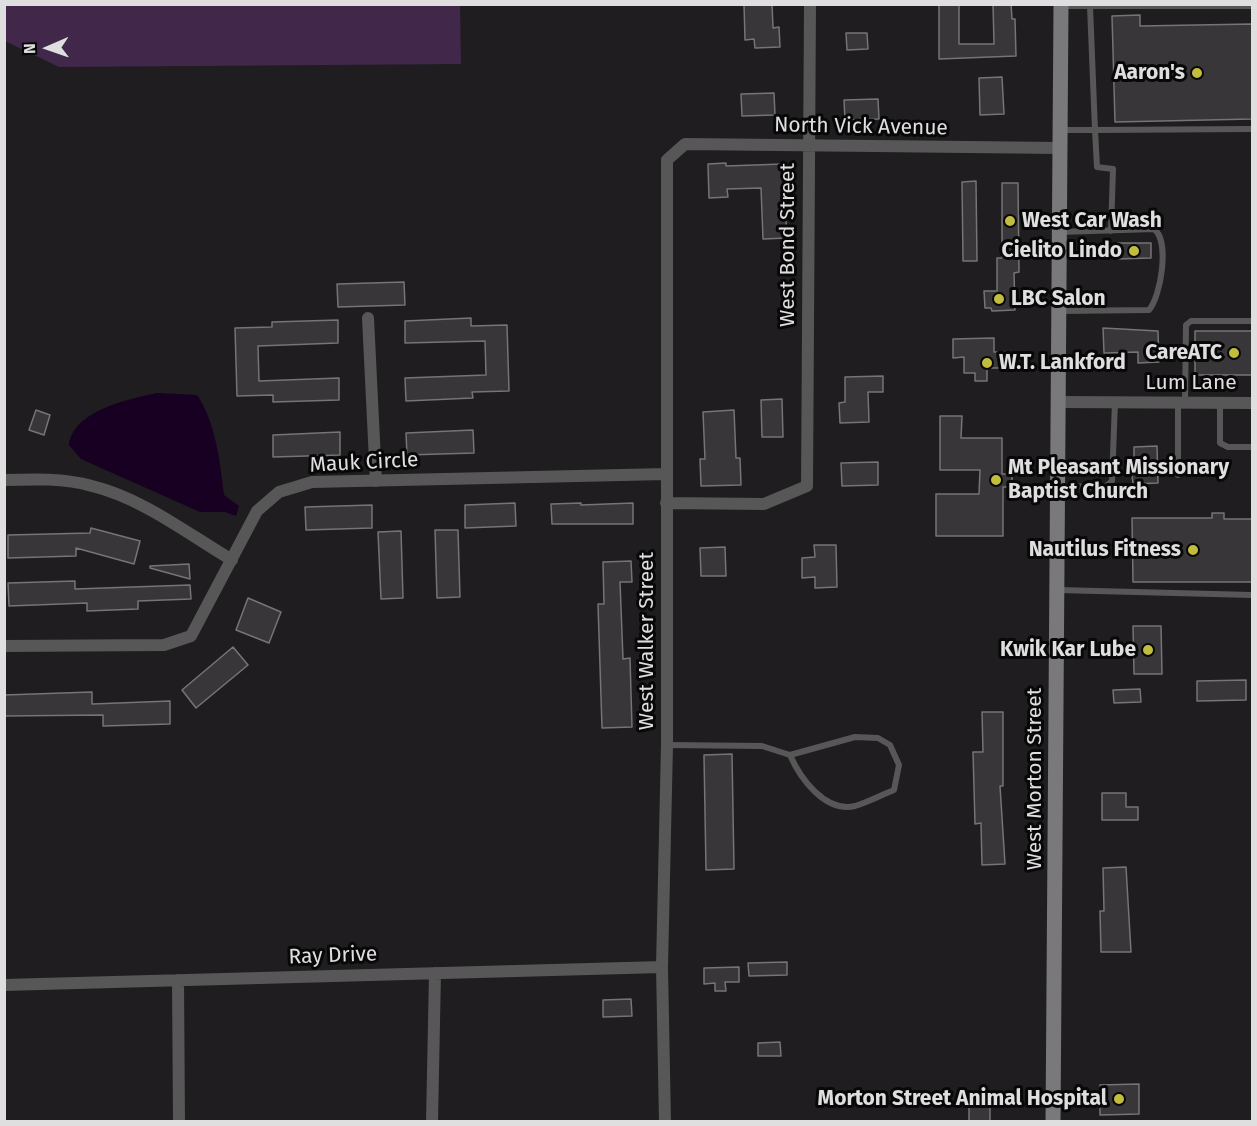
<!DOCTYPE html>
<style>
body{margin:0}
#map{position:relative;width:1257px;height:1126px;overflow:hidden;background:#1f1d1f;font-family:"Fira Sans",sans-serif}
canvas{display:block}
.frame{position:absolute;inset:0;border:6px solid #e0dfe0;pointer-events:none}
.north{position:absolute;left:18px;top:18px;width:60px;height:60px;-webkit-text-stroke:4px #080809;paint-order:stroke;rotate:268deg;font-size:16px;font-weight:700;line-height:24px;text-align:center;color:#e0dfe0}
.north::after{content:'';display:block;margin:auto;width:21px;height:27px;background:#e0dfe0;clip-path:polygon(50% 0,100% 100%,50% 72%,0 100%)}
</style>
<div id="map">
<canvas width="1257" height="1126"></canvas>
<div class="frame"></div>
<div class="north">N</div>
</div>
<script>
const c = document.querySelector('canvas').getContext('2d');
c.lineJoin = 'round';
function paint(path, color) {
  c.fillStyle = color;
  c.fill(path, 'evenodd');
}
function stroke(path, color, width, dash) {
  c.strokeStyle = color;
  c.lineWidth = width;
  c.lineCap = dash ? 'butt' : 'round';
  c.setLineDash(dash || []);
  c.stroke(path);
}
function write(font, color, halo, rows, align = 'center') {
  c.font = font + ' "Fira Sans",sans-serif';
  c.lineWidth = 6;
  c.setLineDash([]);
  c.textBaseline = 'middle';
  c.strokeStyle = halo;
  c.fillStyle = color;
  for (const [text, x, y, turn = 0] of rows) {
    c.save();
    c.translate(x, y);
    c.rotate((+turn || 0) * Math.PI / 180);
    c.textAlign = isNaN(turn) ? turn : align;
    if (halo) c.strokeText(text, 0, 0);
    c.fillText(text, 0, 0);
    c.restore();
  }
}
paint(new Path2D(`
 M5,4L460,5L461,64L59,67L5,41Z`), '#41284b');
paint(new Path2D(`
 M157,393L197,395C216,423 220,462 224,495L239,506L236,516L225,512H200L81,459L69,445C73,410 130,399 157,393Z`), '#180022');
const building = new Path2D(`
 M744,4H772L773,28L779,27L780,47L755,48L754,39L745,40Z
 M939,4H959V44H994L993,4H1011L1012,19H1015L1016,56L939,59Z
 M1140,15V26L1252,24V119L1115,122L1112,16Z
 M846,33H867L868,49L847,50Z
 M1002,77L1004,114L980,115L979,78Z
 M774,93L775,115L742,116L741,94Z
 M878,99L879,119L845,120L844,100Z
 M726,163V166L783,164L787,238L763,239L761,188L727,189L728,197L709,198L708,164Z
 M976,181L977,261H963L962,182Z
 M1002,183H1018L1019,272L1014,273L1015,310L992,311L991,308H985L984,291H997V258H1002Z
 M1117,243H1151V258L1117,259Z
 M404,282L405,305L338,307L337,284Z
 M471,318V326L507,325L509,391L472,392L473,398L406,401L405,378L486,375L485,341L405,343V321Z
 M338,320V343L258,346L259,381L339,378V400L273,402V395L237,396L235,328L272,327V322Z
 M1103,328L1158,331L1159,362L1138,363V352L1104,353Z
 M1195,331H1252V375H1195Z
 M994,338V352H1010V368H987V381H975V373H964V357L953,358V339Z
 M883,376V392H868L869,422L840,423L839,403L845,402V377Z
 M782,399L783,437H762L761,400Z
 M36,410L50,415L44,435L29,430Z
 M734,410L736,458H740L741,485L701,486L700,459H705L703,412Z
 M940,416H962L961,438H1002V474H1012V487H1003V536H936V494H979L980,470H940Z
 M473,430L474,453L407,455L406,433Z
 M340,432V455L273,457V435Z
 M1157,446L1158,483L1133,484L1130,458H1134V447Z
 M878,462V485L842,486L841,463Z
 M515,503L516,526L465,528V505Z
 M581,503V505L633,503V524H552L551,504Z
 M372,505V528L306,530L305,507Z
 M1212,513H1224V519H1252V582H1133L1132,518H1212Z
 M91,528L140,541L134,564L76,548V556L8,558V535L90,533Z
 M435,530H458L460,597L437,598Z
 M401,531L403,598L381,599L378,532Z
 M814,545H836L837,587L815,588V577L802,578V558L815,557Z
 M725,547L726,576H701L700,548Z
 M631,561L632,582H620L623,659L630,658L632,727L602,728L598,604H604L603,562Z
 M189,564L190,579L150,568V566Z
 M75,581V589L190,585L191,599L138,601V609L87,611V603L9,606L8,583Z
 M248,598L281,612L269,643L236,630Z
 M1133,626H1161L1162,674H1134Z
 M233,647L248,665L196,708L182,690Z
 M1246,680V700L1197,701V681Z
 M1140,689L1141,702L1114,703L1113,690Z
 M92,692V704L170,701V724L103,726V715L4,716V695Z
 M982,712H1003V786H1000L1005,864L982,865L981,823L975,824L973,752H983Z
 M732,754L734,869L706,870L704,755Z
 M1102,793H1126V807H1138V820H1102Z
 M1126,867L1131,952H1101L1100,911H1104L1103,868Z
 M787,962V975L749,976L748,963Z
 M739,967V982H725L726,991H715V983L704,984V968Z
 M631,999L632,1016L603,1017V1000Z
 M780,1042L781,1056H758V1043Z
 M1139,1084V1114L1100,1115V1085Z
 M969,1102H990V1122H969Z`);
paint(building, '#383638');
stroke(building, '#757476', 1.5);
stroke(new Path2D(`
 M1061,6H1252
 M1090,6L1095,130L1252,129
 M1061,130H1095L1097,167L1113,169L1111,231
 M1060,311L1149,310C1161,296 1170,241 1154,229L1060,232
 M1185,402L1186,325L1191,321H1252
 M1220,403V443L1228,447H1252
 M1178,475V403
 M1058,486L1105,487L1112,481L1115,402
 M1058,590L1252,595
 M667,745L762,746L790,755C800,778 825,813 855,806C868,802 881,795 894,790L899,765L890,745L878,738L855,737L790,755`), '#585758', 6);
stroke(new Path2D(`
 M368,318L376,481
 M1058,402L1252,403
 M4,480C34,479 64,478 92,486C142,498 188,534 232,560
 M666,503L764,504L807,486L810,4
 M4,646L164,645L191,636L257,511L279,492L312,482L666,474
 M178,980L179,1122
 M4,985L662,967
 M432,1122L435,973
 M665,1122L662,967L667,745V160L685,144L1061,148`), '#585758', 12);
stroke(new Path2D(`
 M1053,1122L1061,4`), '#79787a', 15);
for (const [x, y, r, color] of [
 [1197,73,6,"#c3bd3e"],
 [1010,221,6,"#c3bd3e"],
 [1134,251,6,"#c3bd3e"],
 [999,299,6,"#c3bd3e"],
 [1234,353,6,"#c3bd3e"],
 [987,363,6,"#c3bd3e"],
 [996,480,6,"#c3bd3e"],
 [1193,550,6,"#c3bd3e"],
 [1148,650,6,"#c3bd3e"],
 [1119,1099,6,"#c3bd3e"]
]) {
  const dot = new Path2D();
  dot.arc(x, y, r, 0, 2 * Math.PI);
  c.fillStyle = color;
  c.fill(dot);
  stroke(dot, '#080809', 2);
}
write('bold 21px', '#e0dfe0', '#080809', [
 ["Aaron's",1185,73],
 ["West Car Wash",1022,221,"left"],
 ["Cielito Lindo",1122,251],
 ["LBC Salon",1011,299,"left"],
 ["CareATC",1222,353],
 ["W.T. Lankford",999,363,"left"],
 ["Mt Pleasant Missionary",1008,468,"left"],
 ["Baptist Church",1008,492,"left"],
 ["Nautilus Fitness",1181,550],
 ["Kwik Kar Lube",1136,650],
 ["Morton Street Animal Hospital",1107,1099]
], 'right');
write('21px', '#e0dfe0', '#080809', [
 ["North Vick Avenue",861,127,1],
 ["West Bond Street",788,245,-90],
 ["Lum Lane",1191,383],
 ["Mauk Circle",364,463,-3],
 ["West Walker Street",647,641,-90],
 ["West Morton Street",1035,779,-90],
 ["Ray Drive",333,956,-2]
]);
</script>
